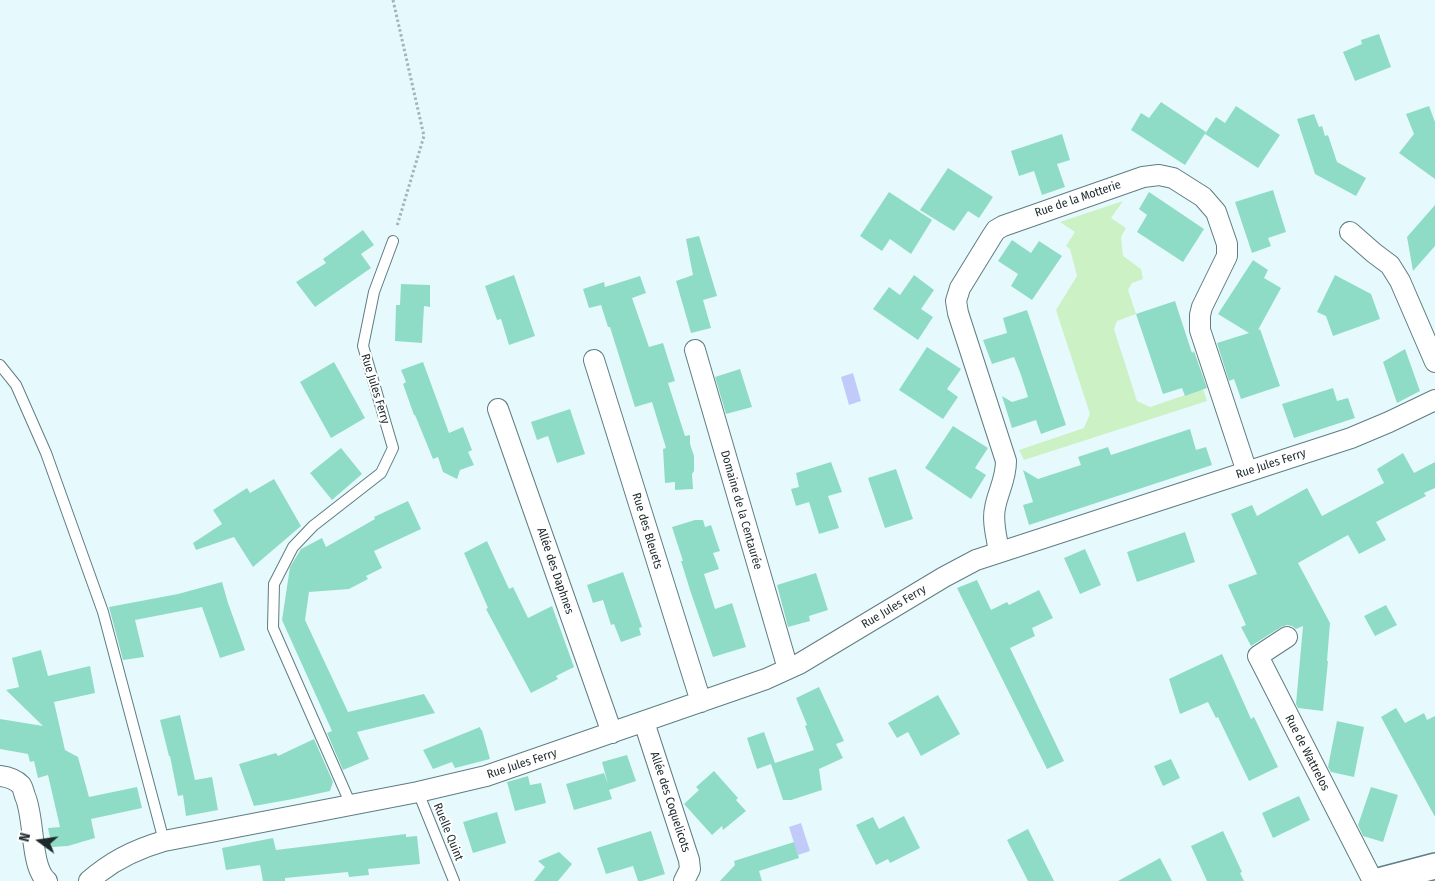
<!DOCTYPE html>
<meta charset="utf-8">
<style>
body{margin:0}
#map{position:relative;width:1435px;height:881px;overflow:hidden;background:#e6fafe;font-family:"Fira Sans Condensed",sans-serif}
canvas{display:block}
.north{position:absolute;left:15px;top:816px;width:50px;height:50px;-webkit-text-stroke:4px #fff;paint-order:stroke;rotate:284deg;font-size:14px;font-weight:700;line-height:20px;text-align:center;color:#1c292b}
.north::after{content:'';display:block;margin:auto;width:18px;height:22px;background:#1c292b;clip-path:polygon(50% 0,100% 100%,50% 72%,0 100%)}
</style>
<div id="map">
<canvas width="1435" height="881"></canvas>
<div class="north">N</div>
</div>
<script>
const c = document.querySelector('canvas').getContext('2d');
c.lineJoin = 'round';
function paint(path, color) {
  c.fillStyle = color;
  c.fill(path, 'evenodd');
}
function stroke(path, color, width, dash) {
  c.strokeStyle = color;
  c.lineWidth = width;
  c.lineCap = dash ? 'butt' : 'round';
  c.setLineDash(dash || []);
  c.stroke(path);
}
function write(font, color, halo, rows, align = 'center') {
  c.font = font + ' "Fira Sans Condensed",sans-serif';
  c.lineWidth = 4;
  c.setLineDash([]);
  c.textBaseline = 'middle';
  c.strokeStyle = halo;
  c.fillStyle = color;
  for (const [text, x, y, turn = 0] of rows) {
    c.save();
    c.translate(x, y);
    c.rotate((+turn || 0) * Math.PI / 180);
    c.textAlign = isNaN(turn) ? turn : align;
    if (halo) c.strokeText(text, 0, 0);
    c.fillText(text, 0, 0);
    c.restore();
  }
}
paint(new Path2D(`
 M1123,201L1111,218L1126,228L1121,237L1123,256L1141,269L1143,279L1132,283L1128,290L1136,314L1117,321L1114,329L1137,401L1150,407L1203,389L1207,401L1024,460L1019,450L1084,428L1090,414L1056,310L1077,276L1070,249L1066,246L1075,232L1060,222Z`), '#cbf1c4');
paint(new Path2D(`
 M853,373L861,401L849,405L841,377Z
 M801,823L810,851L798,855L789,827Z`), '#c2caf9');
paint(new Path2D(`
 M1379,34L1391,67L1355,81L1343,52L1362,44L1361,40Z
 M1161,102L1206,132L1185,165L1131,130L1141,113L1149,118Z
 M1236,106L1280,135L1258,168L1205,134L1216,117L1225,123Z
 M1429,106L1435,122V179L1399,153L1414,134L1406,114Z
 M1314,114L1319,127L1322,126L1325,136L1328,135L1337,162L1366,178L1356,196L1315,174L1297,119Z
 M1062,134L1070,160L1057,164L1065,187L1042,195L1034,171L1019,176L1011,151Z
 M948,168L993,197L979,218L968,211L954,231L920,210Z
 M1273,190L1286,232L1268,238L1271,246L1252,253L1235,202Z
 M889,192L932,220L911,254L890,239L882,251L860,236Z
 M1149,192L1204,229L1183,262L1137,232L1147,215L1139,209Z
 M1435,205V246L1413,271L1407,237Z
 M363,230L374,245L361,254L371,268L315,307L296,282L326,263L323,259Z
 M699,236L717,296L703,300L711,328L691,333L676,281L693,275L686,239Z
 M1012,240L1031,253L1039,241L1062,256L1032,300L1011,286L1018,274L998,261Z
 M1253,260L1268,270L1264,278L1281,288L1258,330L1260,329L1280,386L1241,399L1234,379L1229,381L1217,343L1249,333L1218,314Z
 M514,275L535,336L509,345L501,319L497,320L485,286Z
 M914,275L934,290L921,309L933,317L918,340L873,309L889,287L900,295Z
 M1335,275L1371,294L1380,319L1333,336L1326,316L1317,312Z
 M640,276L646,293L632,298L649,347L663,343L675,381L668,383L685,436L690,435V444L694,456V471L692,474L693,489L675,490V482L665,483L663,449L666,448L652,402L635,407L610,327H608L601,305L589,308L583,289L604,282L605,287Z
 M401,284L430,285V307L424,306L422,343L395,341L396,305H400Z
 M1175,301L1192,353L1194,351L1207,388L1185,396L1182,388L1163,394L1136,314Z
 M1027,310L1066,425L1041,434L1036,420L1012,428L1002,396L1012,402L1028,397L1021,375L1014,357L992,364L983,340L1007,333L1003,318Z
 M927,347L961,369L947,389L958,397L943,419L899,390Z
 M1405,349L1420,391L1397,403L1383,362Z
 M334,362L365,418L331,438L300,382Z
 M423,362L449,433L463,427L472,450L468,452L474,465L460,470L457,479L443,472L438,457L433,459L415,415H414L403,384L406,382L401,370Z
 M740,369L752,407L726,414L715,377Z
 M1333,388L1337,401L1348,398L1355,418L1294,438L1282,404Z
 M570,409L585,454L557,463L548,436L537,440L531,422Z
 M953,426L988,448L975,468L986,475L971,499L925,468Z
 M1190,429L1196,450L1206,447L1212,465L1029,525L1023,505L1033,502L1023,470L1038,479L1081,465L1078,457L1108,447L1111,455Z
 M341,448L362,474L332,500L310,473Z
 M1403,453L1414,473L1435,462V488L1424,493L1426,496L1376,522L1386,540L1359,554L1348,535L1298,563L1330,623L1327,661H1328L1323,711L1298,708L1296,704L1303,626L1296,629L1292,626L1287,625L1281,627L1251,646L1241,627L1246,625L1228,585L1257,574L1231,514L1252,505L1257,516L1307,488L1322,516L1384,483L1377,469Z
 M831,462L842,492L828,496L839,528L819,534L809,502L796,506L791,489L799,487L796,473Z
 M896,469L913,519L885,528L868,478Z
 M274,479L301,526L253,567L234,537L196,550L193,543L222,524L213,510L247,488L250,493Z
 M408,501L421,529L374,551L382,568L366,576L368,579L349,589L309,592L305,620L348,712L424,694L435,713L357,732L369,759L343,770L327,733L332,731L282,620L290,567L301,549L322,538L326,547L375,519L374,517Z
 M695,520H703L705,527L711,525L720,551L713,553L719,569L704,574L715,609L732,603L746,647L713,657L690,590L681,561H683L672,527Z
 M1185,532L1195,562L1137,582L1127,552Z
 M487,541L509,589L513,587L528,618L552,606L574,667L556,676L558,679L531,693L486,609L488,608L464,553Z
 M1085,549L1101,585L1080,594L1064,558Z
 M623,572L642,627L639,628L641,635L621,642L614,624L611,625L603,600L593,603L587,585Z
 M816,573L828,610L809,616L810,621L788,627L777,585Z
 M977,580L991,610L1007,602L1009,605L1039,590L1053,618L1032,628L1035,636L1010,648L1064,761L1047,769L957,588Z
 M222,582L228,603L245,650L220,658L202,607L135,620L144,657L123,660L109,607L178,594Z
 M1386,605L1397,625L1375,636L1364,616Z
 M41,650L48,676L90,666L95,693L54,702L65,750L78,757L89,797L137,787L142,808L91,819L95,838L68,846L52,847L48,828L60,827L48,775L38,778L34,761L30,762L28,754L0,749V719L43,726L6,690L19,687L12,658Z
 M1222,654L1251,719L1254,717L1278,767L1249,781L1218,717L1216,718L1208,702L1180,714L1169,679Z
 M819,687L844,741L836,744L843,758L819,769L822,790L791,800H783L771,764L757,769L747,738L764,732L775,763L814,750L805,726L807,725L796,698Z
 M938,695L960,734L921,756L908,732L897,738L888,723Z
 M1396,708L1405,723L1424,713L1427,720L1435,716V817L1381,717Z
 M180,715L195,780L212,777L218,810L186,816L183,795L178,796L170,756H169L160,720Z
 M1337,721L1364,727L1354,777L1331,772L1328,767Z
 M480,727L481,730H482L490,759L455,768L452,762L433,769L423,750Z
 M314,739L333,782L330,791L293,799L254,806L239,764L276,753L278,756Z
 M627,755L636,781L609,790L612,799L574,810L566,784L604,773L608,784L602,762Z
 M1171,759L1180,778L1163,786L1154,766Z
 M714,771L738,798L736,800L746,811L723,830L722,826L712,835L684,804L699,790L696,787Z
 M528,776L530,785L541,783L546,803L515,811L507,782Z
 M1371,787L1398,795L1383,842L1363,836L1358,825Z
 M1299,796L1310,820L1273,838L1262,813Z
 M497,812L506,843L473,853L463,822Z
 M904,816L920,848L890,863L888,859L876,865L856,825L873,817L879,829Z
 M1028,829L1054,881H1028L1007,840Z
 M651,831L665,874L642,881H638L633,866L606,874L597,848Z
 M1223,831L1242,872L1240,873L1244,881H1207L1191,846Z
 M406,834V837L417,836L420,864L368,869L369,875L349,877L348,872L285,878V881H263L260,865L226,870L222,848L273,838L276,850Z
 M794,842L799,858L759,871L762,881H720L735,865L734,861Z
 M559,852L572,864L558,881H534L545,867L538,861Z
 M1160,858L1172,881H1118Z`), '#8fdcc6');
const service = new Path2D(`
 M0,365L16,385L46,453L103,612L164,841
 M418,792L454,881
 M351,805L273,628L274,584L293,547L313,526L381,473L393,448L363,346L374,292L393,241`);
const minor = new Path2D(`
 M1350,232L1374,253L1390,265L1400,281L1435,362
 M695,350L788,669
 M594,360L701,702
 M498,409L612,733
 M999,552C997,538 992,522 995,508C998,491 1006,480 1006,461L958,313L956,301L960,288L992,236L996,230L1003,226L1143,177L1159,175L1173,178L1203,197L1216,212L1227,244V256L1202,307L1200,315V330L1247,472
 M1287,637L1258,656L1373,881
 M644,722L689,860L690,869L684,881
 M0,776C8,777 15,779 21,785C23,788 24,793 25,796C35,818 30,867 47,881
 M89,881C111,861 136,849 164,841L418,792L486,776L766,679L799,664L944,577L976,560L1351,438L1389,422L1435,400`);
const tertiary = new Path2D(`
 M1378,881L1435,866`);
stroke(service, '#5f7d82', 12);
stroke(minor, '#5f7d82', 22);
stroke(tertiary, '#5f7d82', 28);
stroke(new Path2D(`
 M393,0L424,136L397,226`), '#a4b5b9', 3, [2.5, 2.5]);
stroke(service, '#fff', 10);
stroke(minor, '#fff', 20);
stroke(tertiary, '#fff', 25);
write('12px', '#1c292b', '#fff', [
 ["Rue de la Motterie",1078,199,-19],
 ["Rue Jules Ferry",375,389,73],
 ["Rue Jules Ferry",1271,464,-18],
 ["Domaine de la Centaurée",741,510,74],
 ["Rue des Bleuets",647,531,73],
 ["Allée des Daphnes",555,571,71],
 ["Rue Jules Ferry",894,607,-31],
 ["Rue de Wattrelos",1307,753,63],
 ["Rue Jules Ferry",522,764,-18],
 ["Allée des Coquelicots",670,802,72],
 ["Ruelle Quint",448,832,68]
]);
</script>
